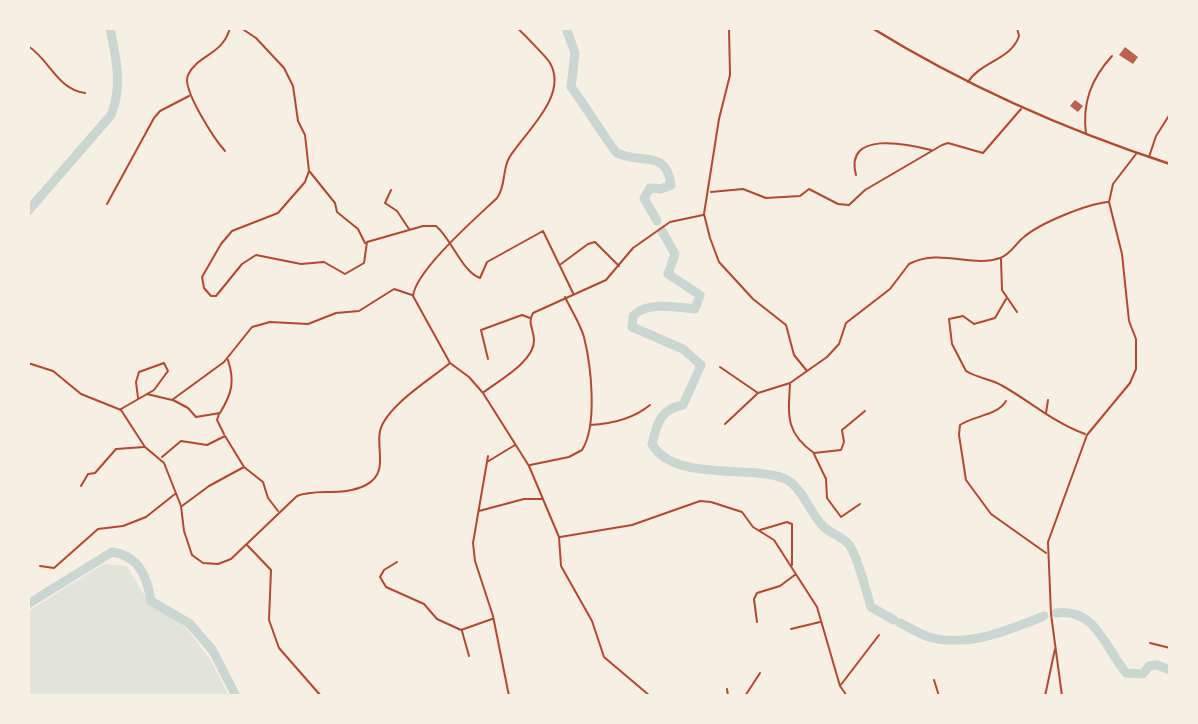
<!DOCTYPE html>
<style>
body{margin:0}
#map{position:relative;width:1198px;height:724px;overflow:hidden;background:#f6efe4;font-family:"PT Sans Narrow",sans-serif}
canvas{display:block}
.frame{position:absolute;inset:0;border:30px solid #f6efe4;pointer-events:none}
</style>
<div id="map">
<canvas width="1198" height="724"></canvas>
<div class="frame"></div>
</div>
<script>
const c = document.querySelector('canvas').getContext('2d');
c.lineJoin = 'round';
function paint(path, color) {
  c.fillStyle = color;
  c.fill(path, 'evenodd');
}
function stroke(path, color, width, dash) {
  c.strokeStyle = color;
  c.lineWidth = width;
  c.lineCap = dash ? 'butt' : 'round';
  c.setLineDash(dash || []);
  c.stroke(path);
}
paint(new Path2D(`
 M104,564L127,566L142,592L187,629L210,659L229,696H28V611Z`), '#e2e4dc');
stroke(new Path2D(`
 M566,28L575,53L571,87C579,96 613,151 617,153C641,165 666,148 671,185L661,189L650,188L644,198L657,221
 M28,211L111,115C123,87 116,57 110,28
 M662,231L675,254L668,274L700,295L695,309C675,307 648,301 633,316L632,327L683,349L701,365L683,405C660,409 657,424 652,444C673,482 750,465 783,478C802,485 810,514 824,527C831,534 844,537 850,546C860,563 865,588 871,607L894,620
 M28,604L112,552C139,556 147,576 151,601L190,624L213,651L236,696
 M1056,613C1096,608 1104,646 1126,673L1143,674L1149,666L1157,665L1170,670
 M900,623C909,627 919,634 929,637C968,648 1009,630 1044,616`), '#c9d6d2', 9);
paint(new Path2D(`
 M1125,47L1138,57L1133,64L1119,55Z
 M1075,100L1083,106L1078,112L1070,106Z`), '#bf614a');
stroke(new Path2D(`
 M241,28L256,38L284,68L293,86L298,121L305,135L309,171L305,182L278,213L232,231L221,244L202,277L204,288L211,296H216L242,264L256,255L301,264L324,262L345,274L364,263L367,242L423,226H436C451,238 462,272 480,278L487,262L543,231L573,293
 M517,28C522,32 549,60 550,63C569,96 524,133 509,158C502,171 506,186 497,198C477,217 416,270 413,296L450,363L469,377L483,393L529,466L559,537L561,566L592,621L604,657L650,696
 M729,28L730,75L719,119L704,214L710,238L719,262L753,299L786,325L794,355L807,371
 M28,46C50,60 57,89 85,93
 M968,82C980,62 1012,59 1019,36L1017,28
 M1086,134C1082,103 1091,79 1112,56
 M225,151C216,141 181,89 188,75C197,55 223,55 230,28
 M1149,157L1156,136L1170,114
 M310,172L335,203L337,212L358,229L365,243
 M856,175C844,130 908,144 931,150
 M391,190L385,203L397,211L409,229
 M711,192L743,189L766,198L800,196L809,189L838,204L849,205L865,190L942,145L948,143L983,153L1021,109
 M107,204L154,118L160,111L189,96
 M28,236V250
 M1001,259L1002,290L1017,312
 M561,264L588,244L595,242L619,266
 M1006,299L995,318L974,324L963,316L949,319L952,344L966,371C977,378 991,379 1001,385C1030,401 1054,423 1085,434
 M488,359L481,330L522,315L530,318
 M28,363L53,371L81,394L121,410L145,447L164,463L181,506L184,531L192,555L203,563L218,564L231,559L297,496C315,488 343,497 366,485C389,473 376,450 380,431C386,406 431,379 450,363
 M720,367L758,393L790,383L827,357L839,344L846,323L890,289L909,264C940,248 972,268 1000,258C1010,255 1016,243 1024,237C1040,223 1087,204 1108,202
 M790,384C788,417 786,433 814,453L841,450L844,442L842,430L865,411
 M484,392C498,381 535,361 534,340C534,330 527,323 533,313L606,280L633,248L670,222L703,215
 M147,394L172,400L224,362L252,327L270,322L308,324L336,313L359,311L394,289L412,295
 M173,400L188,408L196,417L220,413C232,393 235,382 228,360
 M1006,401C997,416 975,415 960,425L959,435L966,480L991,514L1046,553
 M121,409L154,390L168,371L164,363L139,372L136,382L138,398
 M1046,413L1048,400
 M219,414L217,420L224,434
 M725,424L757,394
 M590,425C610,424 633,419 650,405
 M814,454L826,479L827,498L841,517L860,504
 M488,456L473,543L475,561L493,616L509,696
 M162,457L181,441L207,445L225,436L244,467
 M487,462L515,445
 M530,465L569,457L582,450C598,425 591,365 584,337C580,323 571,310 565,297
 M81,486L88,474L95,473L116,449L144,447
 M182,506L209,486L244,467L263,482L268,498L278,511
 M479,511L524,499H542
 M760,530L787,522L792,524V565
 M560,537L632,525L700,501L711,502L742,512L753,527L774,540L817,607L840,686
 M247,545L271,570L269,620L279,648L321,696
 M397,562L384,570L380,577L386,587L424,604L437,619L461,630L492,619
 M40,566L54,568L98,529L123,526L146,517L175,494
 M757,622L754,599L757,593L780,586L796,574
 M791,629L820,622
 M462,631L469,656
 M1150,643L1170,648
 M934,680L939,696
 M727,689L728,696
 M745,696L760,673
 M847,696L840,686L879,635
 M1045,696L1055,649
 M1062,696L1051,614L1048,542L1087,435L1130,383L1136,369V339L1129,321L1122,254L1109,202L1113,184L1136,154`), '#b5482f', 2);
stroke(new Path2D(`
 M872,28C966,86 1066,130 1170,164`), '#b5482f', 2.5);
</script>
